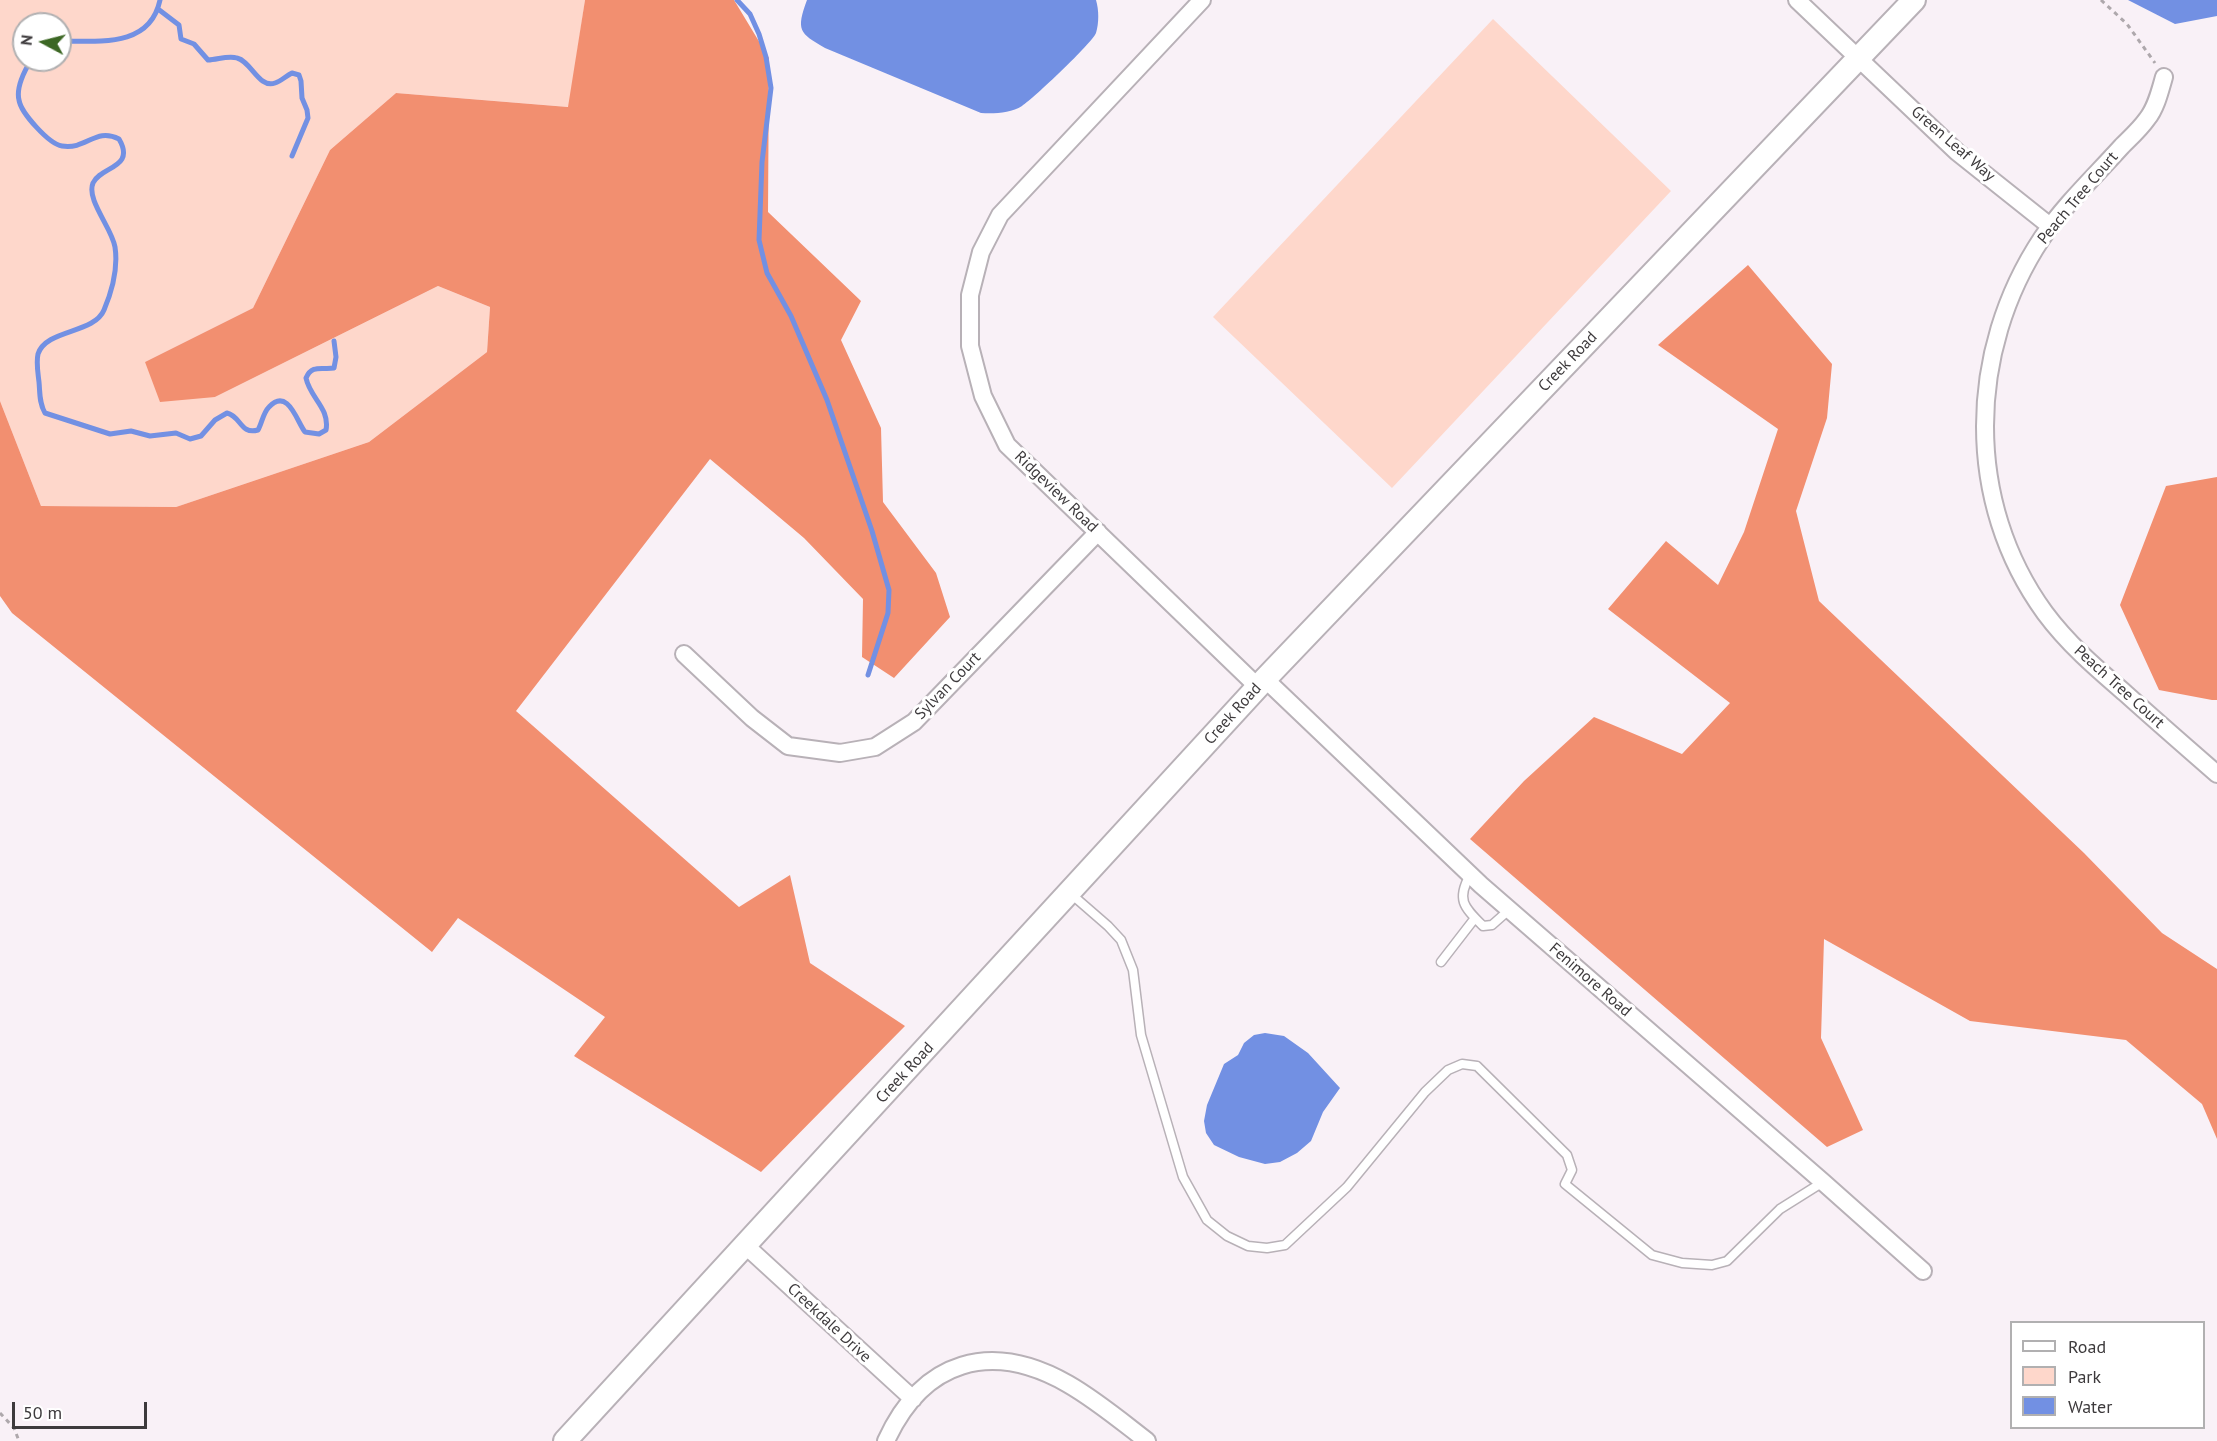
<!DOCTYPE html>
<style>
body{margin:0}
#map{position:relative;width:2217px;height:1441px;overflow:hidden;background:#f9f1f7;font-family:"PT Sans",sans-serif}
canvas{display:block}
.legend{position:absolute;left:2010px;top:1321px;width:195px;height:108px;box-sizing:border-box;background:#fff;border:2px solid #b1b0b1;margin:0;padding:8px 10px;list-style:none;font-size:18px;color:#3d3a3c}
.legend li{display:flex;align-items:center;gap:12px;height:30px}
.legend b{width:30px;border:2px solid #b1b0b1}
.north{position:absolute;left:12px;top:12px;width:60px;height:60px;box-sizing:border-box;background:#fff;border:2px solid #b1b0b1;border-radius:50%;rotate:277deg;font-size:16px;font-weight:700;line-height:24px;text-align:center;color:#3d3a3c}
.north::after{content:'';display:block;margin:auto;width:21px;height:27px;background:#3c6724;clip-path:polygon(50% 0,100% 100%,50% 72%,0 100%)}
.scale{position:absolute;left:12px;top:1402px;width:135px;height:27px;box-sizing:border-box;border:3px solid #3d3a3c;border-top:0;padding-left:8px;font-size:18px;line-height:21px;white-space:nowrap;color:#3d3a3c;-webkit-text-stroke:4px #fff;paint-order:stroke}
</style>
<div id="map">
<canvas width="2217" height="1441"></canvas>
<ul class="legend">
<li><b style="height:8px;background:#fff"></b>Road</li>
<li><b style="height:16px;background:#fed7cb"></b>Park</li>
<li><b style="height:16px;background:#7290e3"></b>Water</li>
</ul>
<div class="north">N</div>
<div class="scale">50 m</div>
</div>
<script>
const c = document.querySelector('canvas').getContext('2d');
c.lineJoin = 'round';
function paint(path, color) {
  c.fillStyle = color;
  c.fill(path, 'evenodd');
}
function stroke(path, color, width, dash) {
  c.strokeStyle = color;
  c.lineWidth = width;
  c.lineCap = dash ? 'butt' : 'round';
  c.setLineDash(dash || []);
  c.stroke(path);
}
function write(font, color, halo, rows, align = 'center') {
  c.font = font + ' "PT Sans",sans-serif';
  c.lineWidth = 6;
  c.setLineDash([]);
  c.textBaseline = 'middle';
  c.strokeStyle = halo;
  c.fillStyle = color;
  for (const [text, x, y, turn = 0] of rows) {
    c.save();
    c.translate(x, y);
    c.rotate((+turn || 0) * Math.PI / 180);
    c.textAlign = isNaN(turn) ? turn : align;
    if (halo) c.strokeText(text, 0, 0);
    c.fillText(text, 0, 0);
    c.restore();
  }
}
paint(new Path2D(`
 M0,0H585L569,107L396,93L330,150L253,308L145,362L215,397L438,286L490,307L487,352L369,442L176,507L41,506L0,401ZM24,24H60V60H24Z
 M1493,19L1671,191L1392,488L1213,317Z`), '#fed7cb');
paint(new Path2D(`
 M585,0H734L769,58L768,212L861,301L841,340L881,428L883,502L936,573L950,617L894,678L862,657L863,599L804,538L710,459L516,711L739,907L790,875L810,963L905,1026L761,1172L574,1056L605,1017L458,918L432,952L12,613L0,596V401L41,506L176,507L369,442L487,352L490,307L438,286L215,397L160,402L145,362L253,308L330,150L396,93L568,107Z
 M1748,265L1832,364L1827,418L1796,511L1819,601L2084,853L2162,933L2217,969V1139L2202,1104L2126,1040L1970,1021L1824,939L1821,1038L1863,1130L1827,1147L1470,839L1524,781L1594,717L1682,754L1730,703L1608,609L1666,541L1718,585L1744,532L1778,429L1658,345Z
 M2217,477V700H2212L2159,690L2120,605L2166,486Z`), '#f28f70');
paint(new Path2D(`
 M807,0H1096C1099,10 1099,23 1096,33C1092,43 1034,98 1022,106C1011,113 994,114 981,113L825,48C799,33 796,30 807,0Z
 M2128,0H2217V16L2175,24Z
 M1265,1033L1284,1036L1308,1053L1340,1088L1323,1112L1311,1141L1297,1153L1280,1162L1265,1164L1239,1157L1214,1145L1206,1133L1204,1121L1207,1105L1224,1064L1238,1055L1244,1043L1254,1035Z`), '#7290e3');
stroke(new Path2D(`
 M737,0L750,14L759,34L766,57L771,88L762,162L759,240L767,273L791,316L827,400L872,531L889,590L888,613L868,675
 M158,9L179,25L181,39L194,44L208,60C217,60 228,55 237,58C251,61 259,89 275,83C281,81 286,76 292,73L299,75L301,81L302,98L307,110L308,118L292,156
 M60,41C99,41 150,48 160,0
 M31,60C25,70 16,88 19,100C21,113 49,144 62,146C87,150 95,127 119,139C136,168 101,166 93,183C86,200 112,228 115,247C118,267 112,291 104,310C94,334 46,329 38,354C36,363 38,373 39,382C40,392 39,403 45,413L110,434L131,431L150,436L176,433L190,439L201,436L215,420L227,413C241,416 240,435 258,430C262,423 263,413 269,407C288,387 297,422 305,432L319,434L326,430C330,408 310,398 306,378C312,364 322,370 334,368L336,357L334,341`), '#7290e3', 5);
const service = new Path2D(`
 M1470,875C1456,900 1464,907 1483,926L1492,925L1509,910
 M1070,893L1108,926L1121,940L1133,970L1141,1035L1183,1177L1207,1220L1227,1236L1248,1246L1267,1248L1285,1245L1347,1187L1425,1092L1448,1070L1462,1064L1477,1066L1567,1155L1572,1170L1565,1184L1652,1255L1682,1263L1712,1265L1727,1261L1780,1209L1823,1182
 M1441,962L1475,918`);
const minor = new Path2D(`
 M1202,0L1000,215L981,252L970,295V346L983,396L1007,445L1258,687
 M1797,0L1957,152L2050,226
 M2164,77C2160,91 2156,108 2147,119C2140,129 2131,137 2122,146C2095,176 2065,204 2042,238C1967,351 1964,502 2045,613C2068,644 2096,668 2125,693C2155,720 2186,747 2217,774
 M684,654L752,718L788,746L840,753L875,747L914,722L1098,532
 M1265,679L1481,885L1823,1182L1923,1271
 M746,1246L913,1399
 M886,1441C923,1360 991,1340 1068,1384C1096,1400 1121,1421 1147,1441`);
const secondary = new Path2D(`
 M565,1441L1265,679L1914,0`);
stroke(service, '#b8b1b7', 11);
stroke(minor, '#b8b1b7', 20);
stroke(secondary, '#b8b1b7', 26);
stroke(new Path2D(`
 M2101,0L2127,24L2155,63
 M0,1413L14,1428L19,1441`), '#aea8ac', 3, [4.5, 4.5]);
stroke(service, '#fff', 8);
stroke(minor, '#fff', 16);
stroke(secondary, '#fff', 22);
write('16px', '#3d3a3c', '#fff', [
 ["Green Leaf Way",1953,144,41],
 ["Peach Tree Court",2078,198,-50],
 ["Creek Road",1568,362,-46],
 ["Ridgeview Road",1056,492,44],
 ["Sylvan Court",948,686,-46],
 ["Peach Tree Court",2119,687,42],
 ["Creek Road",1233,714,-48],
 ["Fenimore Road",1590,980,41],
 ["Creek Road",905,1073,-47],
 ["Creekdale Drive",829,1323,43]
]);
</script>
